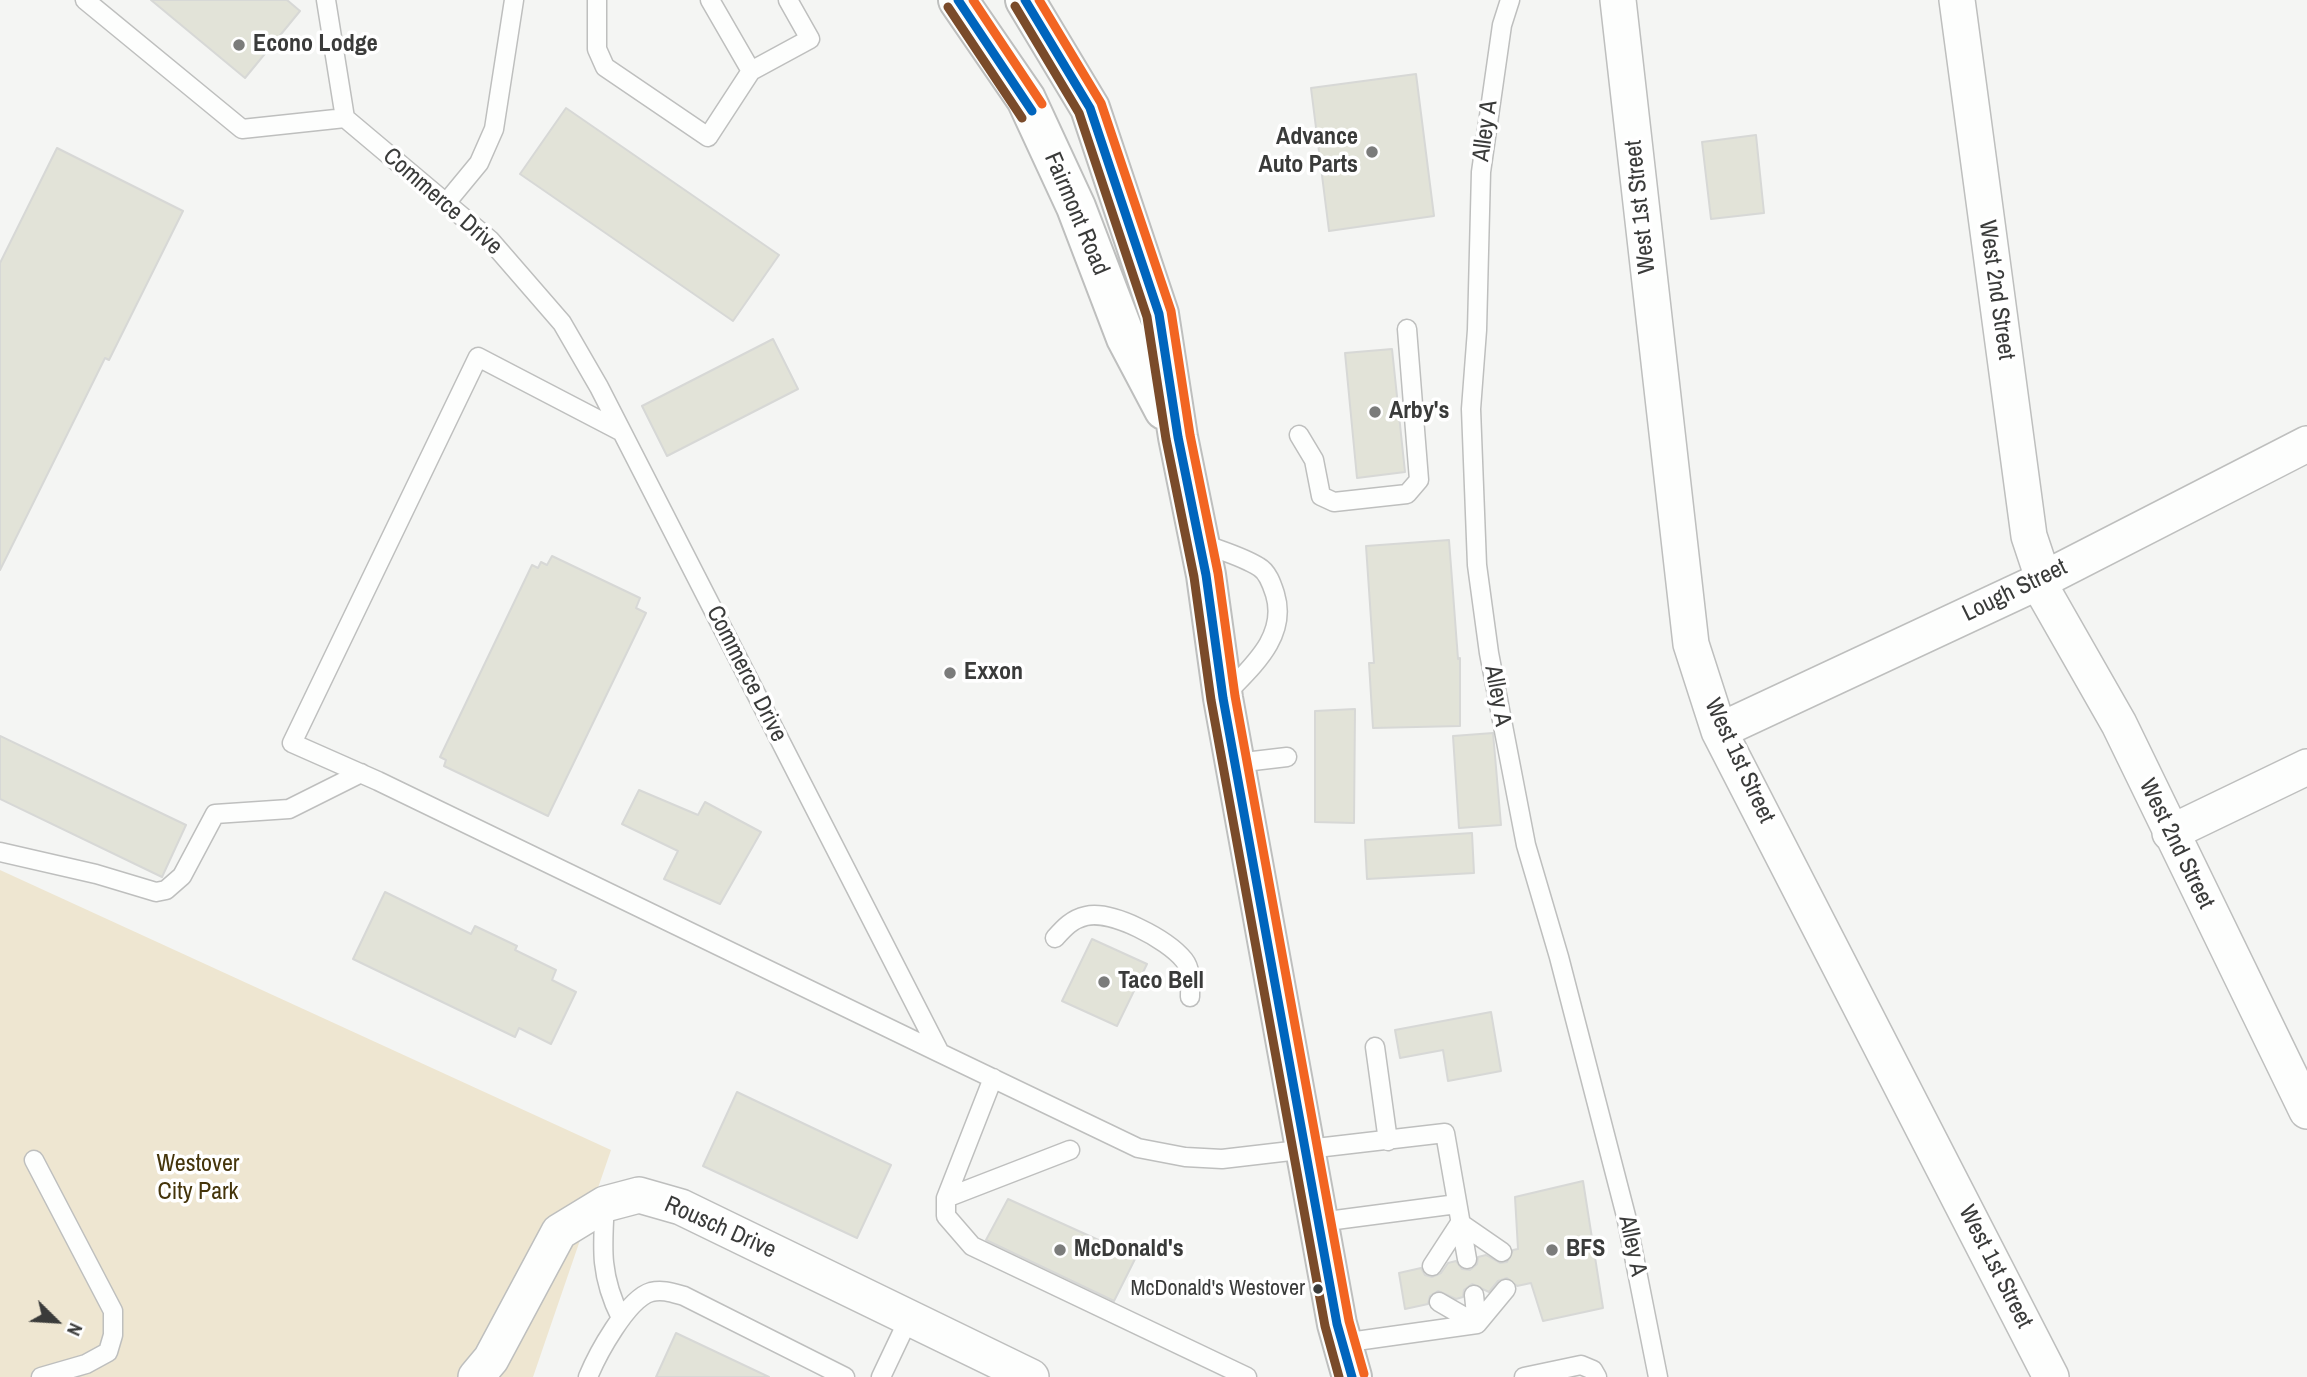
<!DOCTYPE html>
<style>
body{margin:0}
#map{position:relative;width:2307px;height:1377px;overflow:hidden;background:#f4f5f3;font-family:"Archivo Narrow",sans-serif}
canvas{display:block}
.north{position:absolute;left:21px;top:1286px;width:70px;height:70px;-webkit-text-stroke:5px #fff;paint-order:stroke;rotate:114deg;font-size:19px;font-weight:700;line-height:28px;text-align:center;color:#3a3b3a}
.north::after{content:'';display:block;margin:auto;width:24px;height:32px;background:#3a3b3a;clip-path:polygon(50% 0,100% 100%,50% 72%,0 100%)}
</style>
<div id="map">
<canvas width="2307" height="1377"></canvas>
<div class="north">N</div>
</div>
<script>
const c = document.querySelector('canvas').getContext('2d');
c.lineJoin = 'round';
function paint(path, color) {
  c.fillStyle = color;
  c.fill(path, 'evenodd');
}
function stroke(path, color, width, dash) {
  c.strokeStyle = color;
  c.lineWidth = width;
  c.lineCap = dash ? 'butt' : 'round';
  c.setLineDash(dash || []);
  c.stroke(path);
}
function write(font, color, halo, rows, align = 'center') {
  c.font = font + ' "Archivo Narrow",sans-serif';
  c.lineWidth = 7;
  c.setLineDash([]);
  c.textBaseline = 'middle';
  c.strokeStyle = halo;
  c.fillStyle = color;
  for (const [text, x, y, turn = 0] of rows) {
    c.save();
    c.translate(x, y);
    c.rotate((+turn || 0) * Math.PI / 180);
    c.textAlign = isNaN(turn) ? turn : align;
    if (halo) c.strokeText(text, 0, 0);
    c.fillText(text, 0, 0);
    c.restore();
  }
}
paint(new Path2D(`
 M0,870L611,1150L533,1377H0Z`), '#eee6d1');
const building = new Path2D(`
 M151,0H287L300,11L245,78Z
 M1416,74L1434,216L1329,231L1311,88Z
 M566,108L779,255L733,321L520,174Z
 M1756,135L1764,213L1711,219L1702,142Z
 M57,148L183,211L109,360L105,358L0,570V263Z
 M773,339L798,389L667,456L642,406Z
 M1392,349L1405,472L1357,478L1345,353Z
 M1449,540L1458,659L1460,658V726L1373,728L1369,663H1374L1366,546Z
 M552,556L640,598L636,608L646,613L548,816L444,766L446,760L440,757L532,565L538,568L541,562L547,565Z
 M1355,709L1354,823L1315,822V711Z
 M1493,733L1501,825L1459,828L1453,736Z
 M0,736L186,825L162,877L0,799Z
 M639,790L698,815L705,802L761,832L720,904L664,879L678,851L622,824Z
 M1472,833L1474,873L1367,879L1365,840Z
 M385,892L471,934L475,926L517,946L515,950L556,970L552,980L576,992L551,1044L519,1028L515,1037L353,959Z
 M1092,939L1147,964L1117,1026L1062,1001Z
 M1491,1012L1501,1071L1448,1081L1443,1050L1400,1058L1395,1030Z
 M737,1092L891,1165L857,1238L703,1166Z
 M1583,1181L1603,1308L1543,1321L1531,1283L1517,1286L1507,1278L1498,1281L1489,1292L1472,1284L1464,1290L1463,1297L1456,1299L1438,1291L1430,1296L1428,1304L1405,1309L1399,1273L1421,1268L1425,1275L1432,1277L1441,1273L1448,1263L1456,1261L1462,1269L1470,1270L1477,1264L1478,1257L1486,1255L1500,1263L1507,1262L1513,1250L1518,1249L1515,1197Z
 M1008,1199L1136,1257L1114,1301L986,1240Z
 M676,1333L769,1377H656Z`);
paint(building, '#e2e3d8');
stroke(building, '#d7d8d6', 2);
const service = new Path2D(`
 M85,0L242,129L345,118
 M326,0L345,118L490,240L562,323L599,387L940,1053L1138,1148L1185,1157L1222,1159L1445,1133L1467,1259
 M597,0V49L605,67L708,137L751,71L810,39L788,0
 M710,0L751,71
 M1510,0L1502,25L1481,172L1477,330L1471,409L1477,565L1489,653L1526,845L1559,957L1626,1216L1658,1377
 M446,203L479,163L494,129L514,0
 M622,432L478,357L292,743L378,781L940,1053
 M1299,435L1314,460L1321,496L1334,502L1407,494L1419,480L1407,329
 M1199,542C1218,550 1242,556 1259,567C1268,572 1272,585 1275,594C1288,637 1251,667 1225,695
 M1236,763L1287,757
 M0,852L96,874L156,892L166,890L182,876L215,814L289,809L361,773
 M1055,938C1064,928 1072,919 1086,916C1112,910 1167,939 1184,960C1192,970 1190,985 1190,997
 M1375,1047L1388,1141
 M993,1078L946,1198V1216L972,1246L1247,1377
 M34,1160L113,1311V1335L108,1352L86,1364L41,1377
 M946,1198L1070,1150
 M605,1204C602,1249 600,1276 621,1318
 M1320,1222L1457,1204
 M1460,1223L1502,1252
 M1432,1266L1460,1223
 M1474,1295L1477,1324
 M1439,1302L1477,1324
 M1342,1343L1477,1324L1506,1289
 M588,1377C597,1355 627,1299 651,1292C663,1289 673,1293 684,1296L845,1377
 M881,1377L909,1318
 M1524,1377L1581,1365L1593,1370L1597,1377`);
const minor = new Path2D(`
 M1618,0L1691,644L1719,731L2051,1377
 M1957,0L2029,536L2043,578
 M2038,582L2119,724L2307,1111
 M1719,731L2038,582L2307,444
 M2170,833L2307,767
 M476,1377L491,1359L559,1232L605,1204L639,1195L681,1207L1031,1377`);
const primary = new Path2D(`
 M958,0L1026,99L1076,207L1126,338L1164,410
 M1025,0L1090,108L1159,314L1178,437L1206,575L1223,698L1337,1324L1352,1377`);
stroke(service, '#bebfbe', 21);
stroke(minor, '#bebfbe', 38);
stroke(primary, '#bebfbe', 42);
stroke(service, '#fdfefd', 18);
stroke(minor, '#fdfefd', 35);
stroke(primary, '#fdfefd', 38);
stroke(new Path2D(`
 M958,0L1032,111
 M1025,0L1090,108L1159,314L1178,437L1206,575L1223,698L1337,1324L1352,1377`), '#0065bd', 9);
stroke(new Path2D(`
 M1015,6L1079,113L1147,317L1166,439L1194,577L1211,700L1325,1326L1339,1377
 M948,7L1022,118`), '#7a4b2a', 9);
stroke(new Path2D(`
 M973,0L1042,104
 M1039,0L1101,103L1171,311L1190,435L1218,573L1235,696L1349,1321L1364,1374`), '#f26522', 9);
for (const [x, y, r, color] of [
 [239,45,7,"#7b7c7b"],
 [1372,152,7,"#7b7c7b"],
 [1375,412,7,"#7b7c7b"],
 [950,673,7,"#7b7c7b"],
 [1104,982,7,"#7b7c7b"],
 [1060,1250,7,"#7b7c7b"],
 [1552,1250,7,"#7b7c7b"],
 [1318,1289,6,"#3a3b3a"]
]) {
  const dot = new Path2D();
  dot.arc(x, y, r, 0, 2 * Math.PI);
  c.fillStyle = color;
  c.fill(dot);
  stroke(dot, '#fff', 2.5);
}
write('22px', '#3a3b3a', '#fff', [
 ["McDonald's Westover",1305,1289]
], 'right');
write('bold 24px', '#3a3b3a', '#fff', [
 ["Econo Lodge",253,45],
 ["Advance",1358,138,"right"],
 ["Auto Parts",1358,166,"right"],
 ["Arby's",1389,412],
 ["Exxon",964,673],
 ["Taco Bell",1118,982],
 ["McDonald's",1074,1250],
 ["BFS",1566,1250]
], 'left');
write('24px', '#3a3b3a', '#fff', [
 ["Alley A",1486,131,-82],
 ["Commerce Drive",442,202,41],
 ["West 1st Street",1641,207,-96],
 ["Fairmont Road",1076,214,67],
 ["West 2nd Street",1996,290,82],
 ["Lough Street",2015,591,-26],
 ["Commerce Drive",746,674,63],
 ["Alley A",1497,696,80],
 ["West 1st Street",1739,761,65],
 ["West 2nd Street",2176,844,64],
 ["Rousch Drive",720,1228,24],
 ["Alley A",1632,1246,78],
 ["West 1st Street",1995,1267,63]
]);
write('24px', '#44340a', '#fff', [
 ["Westover",198,1165],
 ["City Park",198,1193]
]);
</script>
